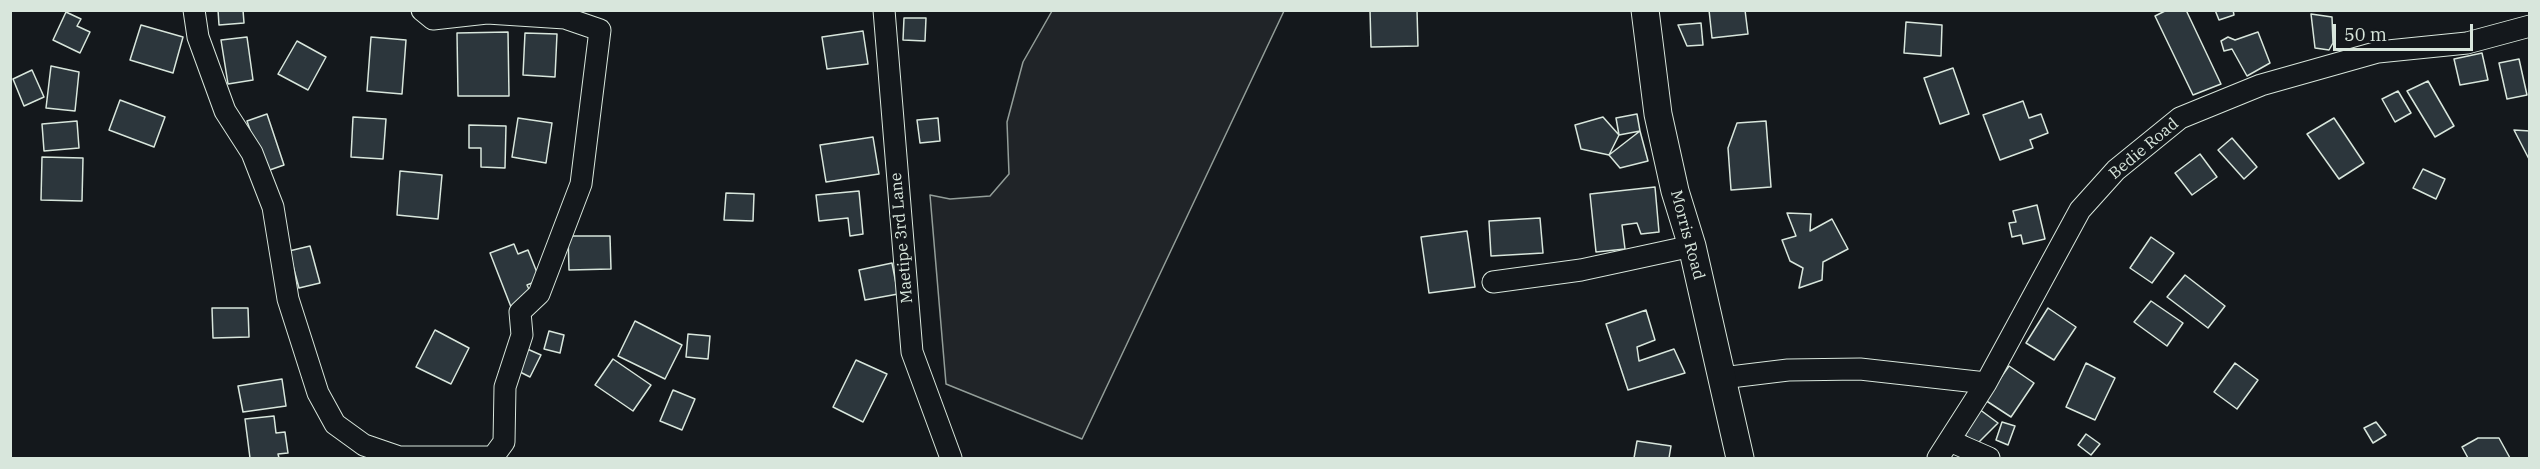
<!DOCTYPE html>
<style>
body{margin:0}
#map{position:relative;width:2540px;height:469px;overflow:hidden;background:#14181c;font-family:"IBM Plex Serif",serif}
canvas{display:block}
.frame{position:absolute;inset:0;border:12px solid #d8e6dc;pointer-events:none}
.scale{position:absolute;left:2333px;top:24px;width:140px;height:27px;box-sizing:border-box;border:3px solid #d8e6dc;border-top:0;padding-left:8px;font-size:18px;line-height:21px;white-space:nowrap;color:#d8e6dc;-webkit-text-stroke:4px #14181c;paint-order:stroke}
</style>
<div id="map">
<canvas width="2540" height="469"></canvas>
<div class="frame"></div>
<div class="scale">50 m</div>
</div>
<script>
const c = document.querySelector('canvas').getContext('2d');
c.lineJoin = 'round';
function paint(path, color) {
  c.fillStyle = color;
  c.fill(path, 'evenodd');
}
function stroke(path, color, width, dash) {
  c.strokeStyle = color;
  c.lineWidth = width;
  c.lineCap = dash ? 'butt' : 'round';
  c.setLineDash(dash || []);
  c.stroke(path);
}
function write(font, color, halo, rows, align = 'center') {
  c.font = font + ' "IBM Plex Serif",serif';
  c.lineWidth = 4.5;
  c.setLineDash([]);
  c.textBaseline = 'middle';
  c.strokeStyle = halo;
  c.fillStyle = color;
  for (const [text, x, y, turn = 0] of rows) {
    c.save();
    c.translate(x, y);
    c.rotate((+turn || 0) * Math.PI / 180);
    c.textAlign = isNaN(turn) ? turn : align;
    if (halo) c.strokeText(text, 0, 0);
    c.fillText(text, 0, 0);
    c.restore();
  }
}
const green = new Path2D(`
 M1052,11H1284L1082,439L946,384L930,195L950,199L990,196L1009,174L1007,122L1023,62Z`);
paint(green, '#202428');
stroke(green, '#939e99', 1.5);
const building = new Path2D(`
 M218,10H243L244,23L219,25Z
 M1370,10H1417L1418,46L1371,47Z
 M1709,10H1745L1748,34L1712,38Z
 M2167,10H2186L2221,84L2193,95L2155,16Z
 M2215,10H2233L2234,15L2219,20Z
 M66,12L81,19L77,26L90,32L80,53L53,40Z
 M2311,14L2332,17L2333,43L2329,50L2315,48Z
 M904,18H926L925,41L903,40Z
 M1906,22L1942,25L1941,56L1904,53Z
 M1701,23L1703,45L1687,46L1678,25Z
 M141,25L183,37L173,73L130,60Z
 M863,31L868,64L827,69L822,37Z
 M508,32L509,96H458L457,33Z
 M2258,32L2270,63L2247,76L2232,49L2224,51L2221,41L2228,37L2235,40Z
 M525,33L557,34L555,77L523,75Z
 M247,37L253,80L228,84L221,40Z
 M371,37L406,40L402,94L367,91Z
 M297,41L326,57L308,90L278,74Z
 M2482,53L2488,80L2460,85L2454,59Z
 M2519,59L2527,95L2507,99L2499,63Z
 M51,66L79,72L75,111L46,108Z
 M1953,68L1969,114L1940,124L1924,78Z
 M32,70L44,97L24,106L13,79Z
 M2428,81L2454,126L2435,137L2407,91Z
 M2398,91L2411,113L2395,122L2382,99Z
 M120,100L165,117L154,147L109,130Z
 M2023,101L2029,118L2041,114L2048,133L2030,140L2033,148L2000,160L1983,115Z
 M267,114L284,165L264,172L247,121Z
 M1637,114L1640,131L1619,135L1616,118Z
 M353,117L386,119L383,159L351,157Z
 M1603,117L1619,135L1609,155L1581,149L1575,125Z
 M518,118L552,123L546,163L512,157Z
 M938,118L940,141L920,143L917,120Z
 M2334,118L2364,163L2339,179L2307,134Z
 M77,121L79,148L44,151L42,124Z
 M1766,121L1771,187L1731,190L1728,148L1737,123Z
 M469,125L506,126L505,168L481,167V148H469Z
 M2514,130L2530,131V161Z
 M1640,131L1648,161L1620,168L1609,155Z
 M873,137L879,174L826,182L820,145Z
 M2232,138L2257,167L2244,179L2218,150Z
 M2200,154L2217,177L2192,195L2175,173Z
 M42,157L83,158L82,201L41,200Z
 M2423,169L2445,179L2436,199L2413,188Z
 M400,171L442,175L438,219L397,215Z
 M1655,187L1659,232L1641,234L1637,223L1622,225L1625,249L1596,252L1590,194Z
 M859,191L863,234L850,236L848,218L819,221L816,195Z
 M726,193L754,194L753,221L724,220Z
 M2037,205L2045,239L2023,244L2021,235L2012,237L2009,223L2016,222L2013,211Z
 M1787,213L1811,214L1810,231L1832,219L1848,249L1823,262L1822,280L1799,288L1803,268L1790,261L1782,240L1796,236Z
 M1540,218L1543,253L1491,256L1489,221Z
 M1467,231L1475,287L1429,293L1421,237Z
 M568,236H610L611,269L569,270Z
 M2151,237L2174,253L2152,283L2130,268Z
 M514,244L518,254L528,250L540,280L527,285L533,298L511,307L490,253Z
 M310,246L320,283L299,288L289,251Z
 M892,263L898,294L865,300L859,270Z
 M2185,275L2225,306L2208,328L2167,297Z
 M2151,301L2183,323L2167,346L2134,322Z
 M212,308H248L249,337L213,338Z
 M2048,308L2076,327L2054,360L2026,343Z
 M1646,310L1655,340L1637,347L1639,361L1674,349L1685,373L1628,390L1606,324Z
 M635,321L682,345L665,379L618,356Z
 M435,330L469,348L451,384L416,367Z
 M549,331L564,335L560,353L544,349Z
 M688,334L710,336L708,359L686,357Z
 M525,348L541,355L530,377L514,369Z
 M613,359L651,385L633,411L595,385Z
 M856,360L887,374L863,422L833,407Z
 M2086,363L2115,378L2095,420L2066,407Z
 M2235,363L2258,380L2237,409L2214,392Z
 M2009,366L2034,383L2011,417L1985,400Z
 M282,379L286,406L243,412L238,386Z
 M673,390L695,399L682,430L660,421Z
 M1979,409L1998,423L1976,445L1964,434Z
 M274,416L276,433L285,432L288,453L278,454L279,458H250L245,419Z
 M2002,422L2015,426L2008,445L1996,440Z
 M2376,422L2386,435L2373,443L2364,428Z
 M2086,434L2100,444L2091,455L2078,445Z
 M2478,438H2499L2510,458H2468L2462,447Z
 M1637,441L1671,446L1669,458H1634Z`);
paint(building, '#2c363c');
stroke(building, '#d8e6dc', 1.5);
const minor = new Path2D(`
 M194,10L198,37L225,111L252,153L273,207L288,299L318,393L335,424L364,445L399,457H493L504,442L505,387L522,335L520,312L539,294L581,184L600,30L565,18L487,13L433,19L422,10
 M884,10L912,352L951,458
 M1493,282L1581,270L1692,246
 M1722,378L1788,370L1860,369L1986,383
 M1950,441L1989,458
 M1938,458L1986,383L2080,210L2116,170L2180,118L2261,85L2378,52L2467,43L2530,26`);
const major = new Path2D(`
 M1645,10L1658,114L1675,191L1692,246L1740,458`);
stroke(minor, '#d8e6dc', 23);
stroke(major, '#d8e6dc', 29);
stroke(minor, '#14181c', 21);
stroke(major, '#14181c', 27);
write('16px', '#d8e6dc', '#14181c', [
 ["Bedie Road",2144,149,-40],
 ["Morris Road",1687,235,75],
 ["Maetipe 3rd Lane",902,238,-95]
]);
</script>
